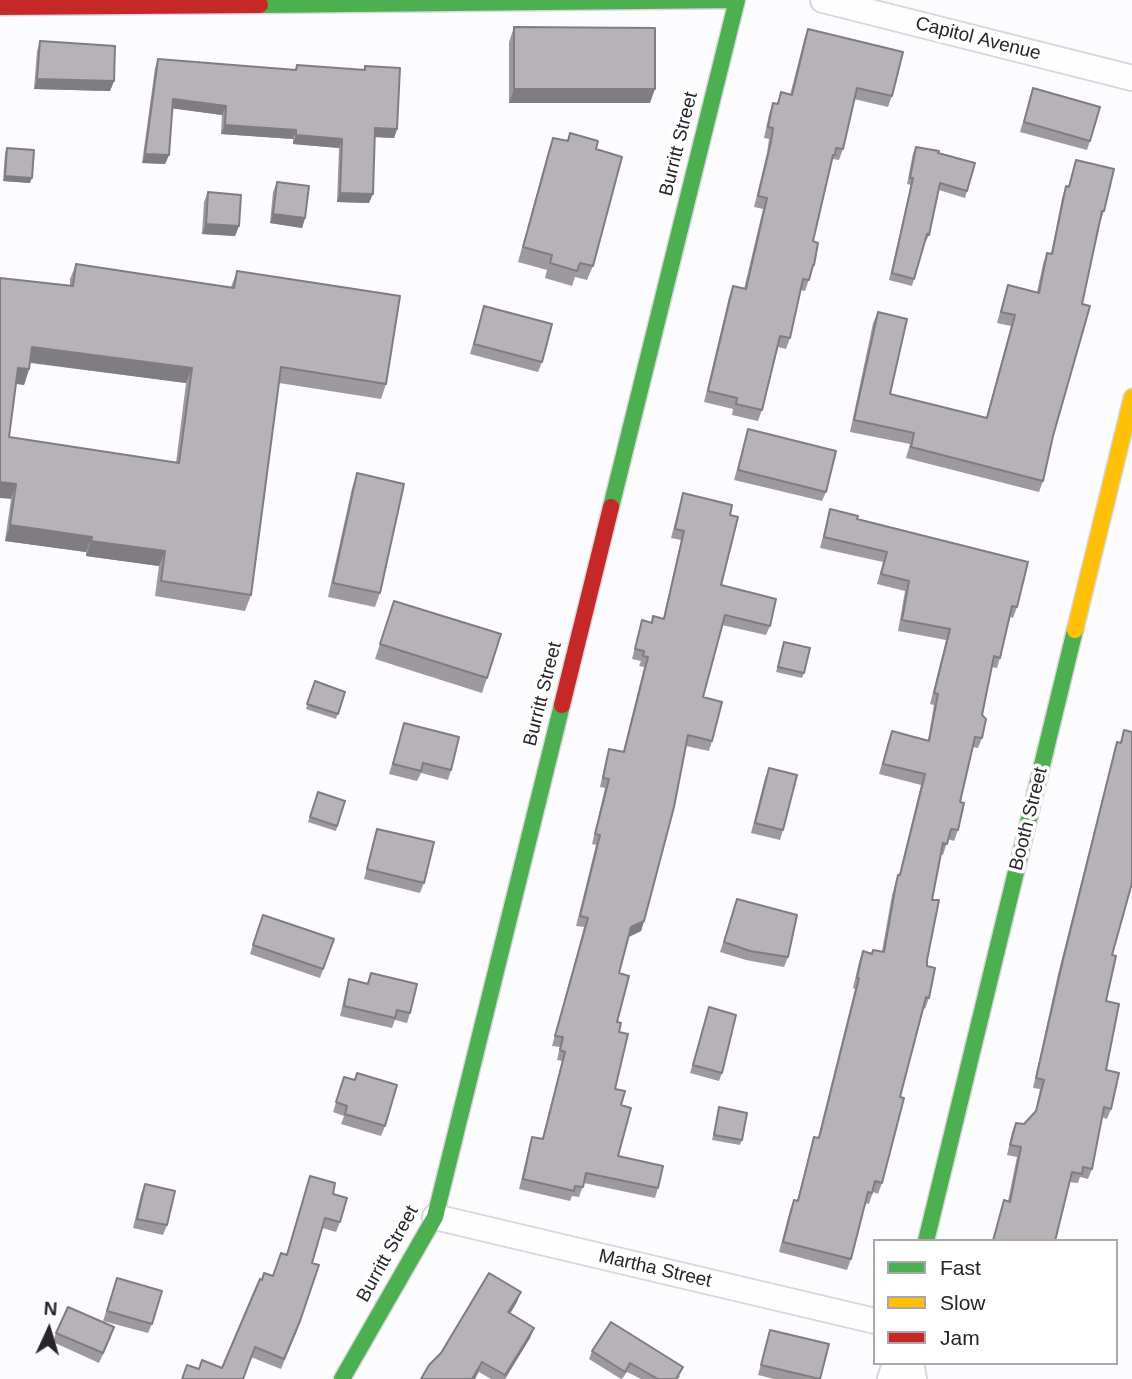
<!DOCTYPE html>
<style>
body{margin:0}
#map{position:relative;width:1132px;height:1379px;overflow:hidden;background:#fcfbfd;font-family:Arial,sans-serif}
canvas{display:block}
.legend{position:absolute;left:873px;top:1239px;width:245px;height:126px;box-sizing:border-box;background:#fff;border:2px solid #a9a7ab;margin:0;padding:9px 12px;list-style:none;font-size:21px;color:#28242c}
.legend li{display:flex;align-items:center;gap:14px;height:35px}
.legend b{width:35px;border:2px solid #a9a7ab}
.north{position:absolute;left:14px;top:1295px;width:70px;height:70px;-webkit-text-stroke:5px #fff;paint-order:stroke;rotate:4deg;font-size:19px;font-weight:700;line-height:28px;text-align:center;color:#28242c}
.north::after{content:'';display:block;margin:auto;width:24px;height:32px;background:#28242c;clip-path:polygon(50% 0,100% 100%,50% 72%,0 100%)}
</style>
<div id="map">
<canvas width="1132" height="1379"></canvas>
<ul class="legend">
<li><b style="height:9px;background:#4caf50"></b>Fast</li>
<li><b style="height:9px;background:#ffc107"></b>Slow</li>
<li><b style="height:9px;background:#c62828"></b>Jam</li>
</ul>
<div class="north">N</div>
</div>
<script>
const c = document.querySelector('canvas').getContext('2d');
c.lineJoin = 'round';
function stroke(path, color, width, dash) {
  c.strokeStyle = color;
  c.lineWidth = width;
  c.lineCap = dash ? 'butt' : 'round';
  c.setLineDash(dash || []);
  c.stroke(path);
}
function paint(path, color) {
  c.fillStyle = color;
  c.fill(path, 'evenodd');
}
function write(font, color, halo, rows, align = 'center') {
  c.font = font + ' Arial,sans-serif';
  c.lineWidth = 7;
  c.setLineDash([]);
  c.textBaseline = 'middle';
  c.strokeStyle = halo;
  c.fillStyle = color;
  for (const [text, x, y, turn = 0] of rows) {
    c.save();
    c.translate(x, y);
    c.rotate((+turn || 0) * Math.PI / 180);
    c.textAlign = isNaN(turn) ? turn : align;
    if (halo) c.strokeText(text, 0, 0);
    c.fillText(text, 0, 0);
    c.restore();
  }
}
const street = new Path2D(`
 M823,0L1132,78
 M435,1217L875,1321
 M911,1363L914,1379
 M890,1379L895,1363`);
const fast = new Path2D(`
 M260,5L737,0
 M611,507L737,0
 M926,1241L1075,630
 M342,1379L435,1217L562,705`);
const slow = new Path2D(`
 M1075,630L1132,397`);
const jam = new Path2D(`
 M0,7L260,5
 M562,705L611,507`);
stroke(street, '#d9d7db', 28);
stroke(fast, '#d9d7db', 19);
stroke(slow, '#d9d7db', 19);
stroke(jam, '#d9d7db', 19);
stroke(street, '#fffeff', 24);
stroke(fast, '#4caf50', 16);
stroke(slow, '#ffc107', 16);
stroke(jam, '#c62828', 16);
paint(new Path2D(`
 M514,27L650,103H509V42Z
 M808,29L892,96L888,107L854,99L843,149L839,160L833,159L831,166L813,241L814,265L805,291L801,290L790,338L786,349L778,347L762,410L758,421L732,415L733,409L704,402L729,297L733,286L744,289L763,209L754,207L767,153L769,139L764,138L769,114L773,103L777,104L781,92L790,95L804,40Z
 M40,41L114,81L110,91L34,89L37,51Z
 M158,59L295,70L297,65L364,70L365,66L397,129L394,138L375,137L369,203L337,202L339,148L293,144V139L221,134L222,115L172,108L169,155L165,164L142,163L155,68Z
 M1033,88L1090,141L1087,150L1020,132Z
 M570,133L596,149L593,266L587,280L575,277L572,286L545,278L547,270L518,262L548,152L553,138L567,141Z
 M916,147L938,153L967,191L965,198L939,190L929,235L926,241H925L912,286L889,280L911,185L907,184L913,153Z
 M7,148L30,183L3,181L5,153Z
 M1076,160L1104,211L1100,223L1043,481L1039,492L906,458L910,444L850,432L873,323L878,312L890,394L986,418L1011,326L997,323L1004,297L1008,285L1037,292L1043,264L1047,253L1051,254L1062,198L1066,186L1068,187Z
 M277,182L305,218L302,228L270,223L273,192Z
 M208,192L239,226L235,236L202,234L204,202Z
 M76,264L231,287L237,271L386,384L381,399L279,383L251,595L245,611L155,596L159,566L86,556V552L5,541L11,499L0,278L70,286V279ZM30,363L186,383L176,463L9,437L16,384L24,385L29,369Z
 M484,306L542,362L538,372L470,354Z
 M748,429L826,492L822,501L734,480Z
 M357,473L380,593L375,607L328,597L352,488Z
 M683,493L730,515L721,585L770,626L766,635L722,625L703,697L712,741L709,751L686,746L644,921L641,931L629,937L619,973L617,1022L619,1032L615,1089L621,1105L618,1156L658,1188L655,1198L584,1183L579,1197L572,1196L570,1201L519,1189L529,1147L532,1137L542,1139L562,1061L557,1060L560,1047L552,1046L584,927L576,926L596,845L592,844L605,788L600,787L606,759L609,749L623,752L644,667L639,666L641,661L632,659L642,620L651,623L653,616L663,619L681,540L671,538L680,503Z
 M830,509L857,519L1017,607L1013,618L1010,617L1000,658L997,668L992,667L982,715V738L978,748L972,747L960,802L958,830L954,841L948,839L943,855L941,854L932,900L927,960L929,998L925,1009L924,1008L900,1097L882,1183L878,1194L873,1192L869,1204L865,1203L851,1259L847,1270L779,1252L790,1210L794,1200L797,1201L811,1147L814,1137L818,1138L855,989L853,988L859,962L863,951L872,953L882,951L892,895L895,885L899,875L921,785L879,774L888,742L892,731L928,740L934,705L930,704L946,640L898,631L905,591L877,584L883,562L820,548L827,520Z
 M394,601L487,678L482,693L375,659Z
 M784,642L804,673L802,678L776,672Z
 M315,681L345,692L336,719L306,709Z
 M404,723L451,770L448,780L421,773L417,781L389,774Z
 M1124,730L1112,955L1106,1001V1070L1111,1109L1107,1119L1102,1117L1092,1169L1088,1179L1080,1177L1078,1183L1069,1182L1055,1241H992L1004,1200L1008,1201L1017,1157L1007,1155L1012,1132L1016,1123L1024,1124L1035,1113L1040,1089L1033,1088L1058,974L1114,752L1117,742L1120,743Z
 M769,768L783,830L780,840L751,833L765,778Z
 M318,792L345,801L336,831L308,822Z
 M377,829L424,883L420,893L364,879Z
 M737,899L788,957L784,967L746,960L720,952Z
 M259,925L334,939L320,978L250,954Z
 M371,973L410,1013L407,1023L395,1020L392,1028L340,1016L346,989L349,979L367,983Z
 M709,1007L722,1073L719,1081L690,1073Z
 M357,1073L385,1126L381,1136L341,1124L344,1116L333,1112L344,1077L354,1080Z
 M719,1107L742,1140L740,1145L712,1140Z
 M310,1176L333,1194L340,1222L336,1232L322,1228L312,1263L297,1331L281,1369L251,1357L243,1379L199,1369L222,1368L262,1280L273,1276L286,1255Z
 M145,1184L167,1225L163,1235L133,1228L141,1194Z
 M117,1278L152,1324L148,1333L103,1321Z
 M517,1302L510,1313L534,1328L530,1338L505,1379H491L479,1372L475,1379H421Z
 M770,1330L820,1379H774L758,1375Z
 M56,1333L111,1337L99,1363L53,1342Z
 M592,1351L680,1376L678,1379H641L627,1372L622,1379H621L589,1359Z`), '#9d999c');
paint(new Path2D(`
 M37,79L114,81L110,91L34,89Z
 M514,89H655L650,103H509Z
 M173,99L226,106L222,115L169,108Z
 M225,125L296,130L293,139L221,134Z
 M375,128L397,129L394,138L372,137Z
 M296,135L342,139L339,148L293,144Z
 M145,154L169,155L165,164L142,163Z
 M5,176L32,178L30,183L3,181Z
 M340,193L373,194L369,203L337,202Z
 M273,214L305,218L302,228L270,223Z
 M206,224L239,226L235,236L202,234Z
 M32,347L192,368L186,383L27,362Z
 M18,368L29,369L24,385L13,383Z
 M0,482L16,484L11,499L0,498Z
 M10,525L92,537L86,552L5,541Z
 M91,541L165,551L159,566L86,556Z
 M644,921L641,931L628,937L631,927Z
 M521,1292L517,1302L505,1322L508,1312Z
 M534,1328L530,1338L505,1379H504Z
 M482,1362L475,1379H472Z`), '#7f7d7f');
const building = new Path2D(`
 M514,27L655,28V89H514Z
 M808,29L903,52L892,96L857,88L843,149L836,148L835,155H833L813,241L818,243L814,265H813L809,280L803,279L790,338L780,336L762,410L736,404L737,398L708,391L733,286L746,289L767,198L758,196L771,142L773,128L768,127L773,103L778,104L781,92L792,95Z
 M40,41L115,46L114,81L37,79Z
 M158,59L296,70L297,65L365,70V66L400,68L397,129L375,128L373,194L340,193L342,139L296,135V130L225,125L226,106L173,99L169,155L145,154Z
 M1033,88L1100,107L1090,141L1024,122Z
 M570,133L598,141L596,149L622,157L593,266L580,263L577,271L550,263L552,255L523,247L553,138L568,141Z
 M916,147L939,151L938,153L975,163L967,191L940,183L929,235L927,234L914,279L892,273L913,178H910Z
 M7,148L34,150L32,178L5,176Z
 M1076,160L1114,169L1104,211H1102L1082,304L1090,306L1053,436L1043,481L911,447L914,433L854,420L878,312L907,319L890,394L987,418L1015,315L1001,312L1008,285L1039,293L1047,253L1052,254L1066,186L1069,187Z
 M277,182L309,186L305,218L273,214Z
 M208,192L241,195L239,226L206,224Z
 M76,264L234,288L237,271L400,296L386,384L281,367L251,595L161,581L165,551L91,541L92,537L10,525L16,484L0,482V278L73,286ZM32,347L192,368L179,463L9,437L18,368L29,369Z
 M484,306L552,324L542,362L474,344Z
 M748,429L836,451L826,492L738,470Z
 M357,473L404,484L380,593L333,583Z
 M683,493L732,505L730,515L738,517L721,585L776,599L770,626L725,615L703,697L722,702L712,741L688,735L674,807L644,921L631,927L619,973L629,976L617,1022L621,1023L619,1032L628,1034L615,1089L625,1091L621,1105L631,1108L618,1156L663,1166L658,1188L586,1173L583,1187L575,1186L574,1191L523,1179L532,1137L543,1139L565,1052L560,1050L563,1037L555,1036L588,918L580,916L600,835L595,834L609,779L603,778L609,749L624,752L648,657L643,656L644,651L635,649L642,620L652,623L653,616L664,619L684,531L675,529Z
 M830,509L858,516L857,519L1028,562L1017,607L1012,606L1000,658L994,656L982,715L986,719L982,738L975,737L960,802L964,803L958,830L951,829L947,844L943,843L932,900H939L927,960V966L935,968L929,998L926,997L900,1097L904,1098L882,1183L875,1181L872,1193L868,1192L851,1259L783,1242L794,1200L798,1201L814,1137L819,1138L859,978H857L863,951L872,954L873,950L884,952L896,884L898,875H900L925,774L883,764L892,731L929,741L938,694L934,693L950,629L902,620L909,581L881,574L887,552L824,537Z
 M394,601L501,634L487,678L380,644Z
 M784,642L810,648L804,673L778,667Z
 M315,681L345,692L338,714L307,704Z
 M404,723L459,737L451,770L423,763L421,771L393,764Z
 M1124,730L1132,732V883L1112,955L1116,956L1106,1001L1119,1004L1106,1070L1119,1073L1111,1109L1104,1107L1092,1169L1083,1167L1082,1174L1072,1172L1055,1241H993L1004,1200L1010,1202L1021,1147L1010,1145L1016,1123L1024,1124L1036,1111L1044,1080L1036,1078L1062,964L1117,742L1121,743Z
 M769,768L797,775L783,830L755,823Z
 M318,792L345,801L337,826L310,817Z
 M377,829L434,842L424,883L367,869Z
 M737,899L797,915L788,957L750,951L724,942Z
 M263,915L334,939L323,969L253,945Z
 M371,973L417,984L410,1013L397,1010L395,1018L344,1006L349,979L368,984Z
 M709,1007L736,1015L722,1073L693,1065Z
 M357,1073L397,1085L385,1126L345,1114L347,1106L336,1102L344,1077L355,1080Z
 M719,1107L747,1113L742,1140L714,1135Z
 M310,1176L335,1183L333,1194L347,1198L340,1222L325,1218L312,1263L319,1265L300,1321L284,1359L255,1347L243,1379H182L187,1365L199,1369L202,1360L222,1368L260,1279L262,1280L264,1273L273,1276L281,1253L287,1255Z
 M145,1184L175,1191L167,1225L137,1219Z
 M489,1273L521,1292L508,1312L534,1328L505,1375L482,1362L472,1379H421L429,1365L441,1353Z
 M117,1278L162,1291L152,1324L107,1311Z
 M68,1307L114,1327L103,1353L56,1333Z
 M611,1322L683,1367L676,1379H658L630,1363L625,1372L592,1351Z
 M770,1330L829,1344L820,1379L761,1365Z`);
paint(building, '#b6b2b5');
stroke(building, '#7f7d7f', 2);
write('19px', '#28242c', '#fff', [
 ["Capitol Avenue",978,39,14],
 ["Burritt Street",679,144,-76],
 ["Burritt Street",543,694,-76],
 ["Booth Street",1029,819,-76],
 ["Burritt Street",388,1254,-61],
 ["Martha Street",655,1269,13]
]);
</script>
